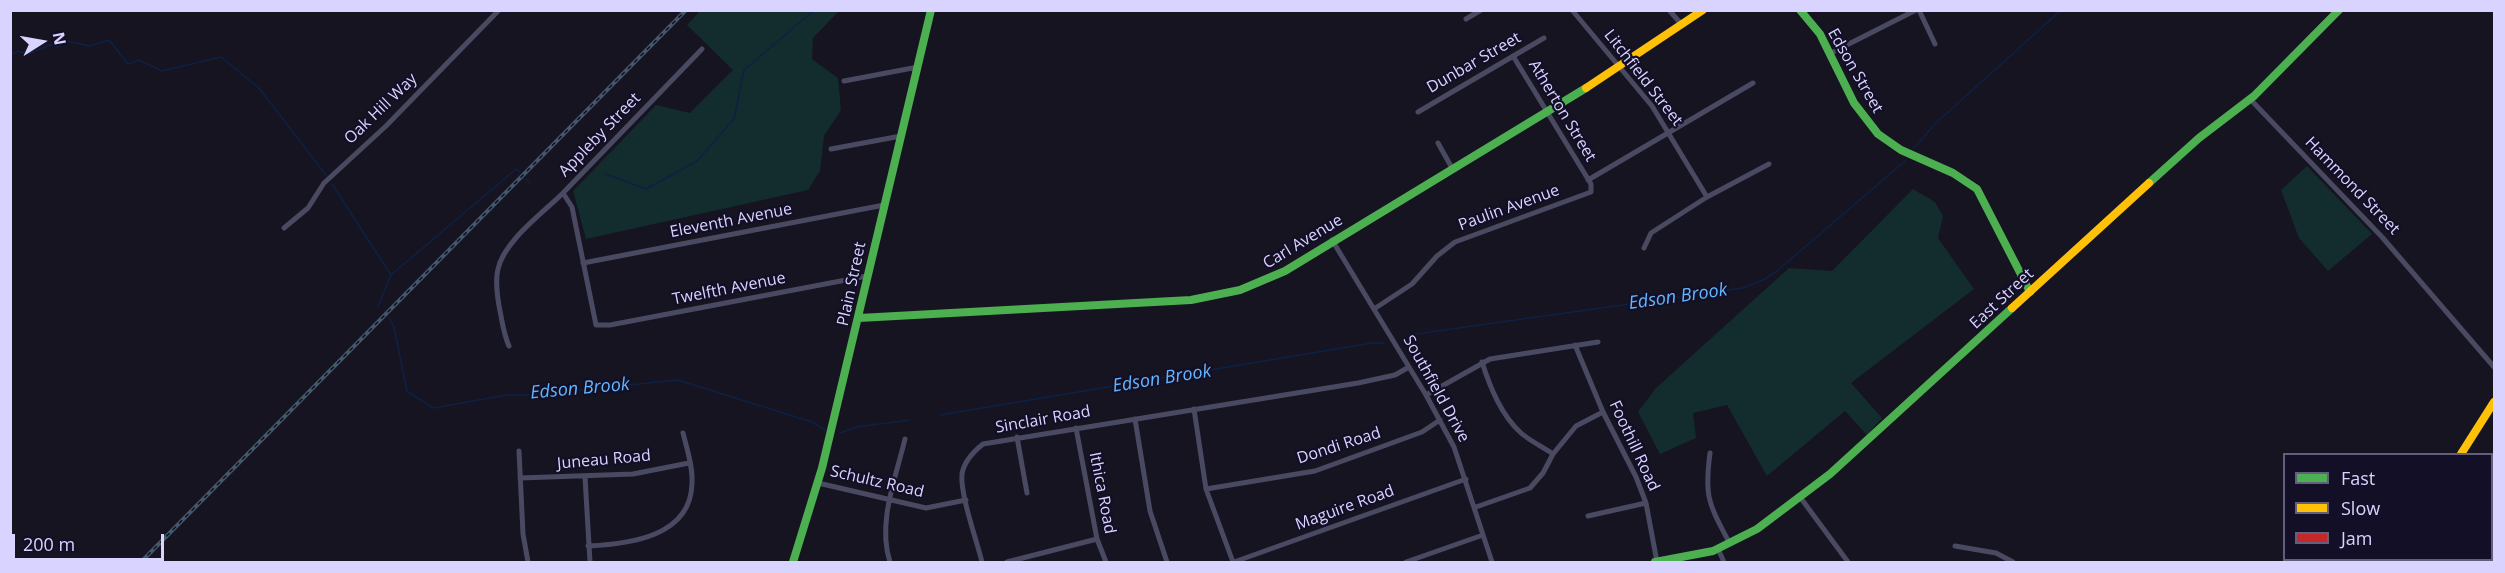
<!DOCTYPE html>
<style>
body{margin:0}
#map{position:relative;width:2505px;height:573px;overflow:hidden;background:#161421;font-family:"Open Sans",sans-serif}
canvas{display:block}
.frame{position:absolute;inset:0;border:12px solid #d9d4ff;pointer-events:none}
.legend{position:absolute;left:2283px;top:453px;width:210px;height:108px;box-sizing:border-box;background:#130f26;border:2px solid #625e7d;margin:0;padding:8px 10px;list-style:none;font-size:18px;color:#d9d4ff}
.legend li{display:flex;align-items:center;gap:12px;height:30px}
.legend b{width:30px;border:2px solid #625e7d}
.north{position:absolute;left:12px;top:12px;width:60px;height:60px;-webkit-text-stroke:4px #130f26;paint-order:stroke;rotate:79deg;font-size:16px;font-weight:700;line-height:24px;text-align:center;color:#d9d4ff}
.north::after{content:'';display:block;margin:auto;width:21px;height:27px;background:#d9d4ff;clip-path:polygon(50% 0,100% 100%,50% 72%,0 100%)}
.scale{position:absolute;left:12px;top:534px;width:152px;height:27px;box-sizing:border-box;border:3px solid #d9d4ff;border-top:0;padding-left:8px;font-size:18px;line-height:21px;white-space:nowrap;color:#d9d4ff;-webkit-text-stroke:4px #130f26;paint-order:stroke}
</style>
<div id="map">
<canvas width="2505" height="573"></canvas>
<div class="frame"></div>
<ul class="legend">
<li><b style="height:8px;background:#4caf50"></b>Fast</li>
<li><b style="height:8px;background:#ffc107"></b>Slow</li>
<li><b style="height:8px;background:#c62828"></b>Jam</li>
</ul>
<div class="north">N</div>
<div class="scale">200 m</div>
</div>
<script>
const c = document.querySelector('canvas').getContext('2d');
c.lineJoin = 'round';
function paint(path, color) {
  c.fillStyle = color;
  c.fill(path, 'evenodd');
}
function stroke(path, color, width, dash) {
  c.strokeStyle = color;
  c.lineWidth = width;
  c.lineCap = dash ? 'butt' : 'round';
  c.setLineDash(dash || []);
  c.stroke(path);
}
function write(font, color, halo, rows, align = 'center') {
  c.font = font + ' "Open Sans",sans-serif';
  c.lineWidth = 4.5;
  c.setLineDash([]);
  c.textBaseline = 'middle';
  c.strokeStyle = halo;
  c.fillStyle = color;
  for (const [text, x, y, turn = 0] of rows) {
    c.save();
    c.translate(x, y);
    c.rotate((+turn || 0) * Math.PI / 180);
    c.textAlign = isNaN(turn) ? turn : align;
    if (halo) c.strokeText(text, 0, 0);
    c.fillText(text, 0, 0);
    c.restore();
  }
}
paint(new Path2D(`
 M700,11H839L813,38L812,59L838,78L841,110L824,136L820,171L808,190L586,239L573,191L656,105L690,113L733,70L687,25Z
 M2307,166L2372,234L2328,271L2299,238L2281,190Z
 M1913,189L1935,202L1943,216L1938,238L1974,289L1851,383L1882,418L1867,435L1845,411L1767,476L1727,405L1693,413L1696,438L1660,454L1638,412L1656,388L1789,268L1832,271Z`), '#132c2d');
stroke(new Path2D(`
 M10,55L18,51L28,54L50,45L58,47L67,41L90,46L109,40L128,64L139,60L162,71L221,57L259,88L326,175
 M1913,149L1936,123L2061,10
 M606,174L646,189L697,161L734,119L744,70L811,13L816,10
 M526,179L530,183
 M332,184L391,275L378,306
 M391,275L516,169L520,172
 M389,318L394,327L407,391L433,408L507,395H529L678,380L812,422L825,430
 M1409,335L1743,288L1763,280L1777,271L1905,161
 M940,415L1372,343H1384
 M840,433L856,427L910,420`), '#0d2144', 1.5);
stroke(new Path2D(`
 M1572,10L1652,106L1707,197
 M1669,10L1682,25
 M1919,10L1935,44
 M1466,19L1481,10
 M702,49L563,193L572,207L596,325H610L867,276
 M1831,53L1916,10
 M844,81L918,67
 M2250,99L2382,237L2494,367
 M1418,112L1544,38
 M1438,143L1452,168
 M831,149L901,136
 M1588,180L1753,83
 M284,228L308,208L324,183L386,126L499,10
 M1332,240L1426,395L1454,447L1492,562
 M1644,248L1651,233L1707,197L1769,164
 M583,263L884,205
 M1374,309L1412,284L1437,256L1455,242L1591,192V184L1513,56
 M1575,345L1603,412L1636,477L1646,503L1657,562
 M509,346C503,333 502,319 499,306C497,294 495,281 498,269C504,241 543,213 563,193
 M1482,362C1490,387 1501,415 1521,433C1530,441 1543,447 1553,454
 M1426,395L1490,359L1598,342
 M1194,409L1206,489L1233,562
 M1135,419L1150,511L1167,562
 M1076,428L1097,539L1106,562
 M1017,437L1027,493
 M519,451L523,534L528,562
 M1710,453C1704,498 1709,504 1730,544
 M585,477L590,562
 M520,478L633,474L689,463
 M818,483L926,508L966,500
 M1206,489L1315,471L1422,432L1440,420
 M1800,497L1848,562
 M1476,507L1530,488L1543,473L1553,454L1576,426L1603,412
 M1588,516L1646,503
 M588,546C629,544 691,537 692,483C693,467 687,449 683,433
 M1955,546L1996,553L2013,562
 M1718,549L1724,562
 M890,562C877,523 896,477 905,439
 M982,562C977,541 960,495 962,474C964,461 973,452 983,444L1358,383L1395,375L1409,367
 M1007,562L1097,539
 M1234,562L1466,479
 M1406,562L1483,535`), '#4a4962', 5);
stroke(new Path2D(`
 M1800,10L1820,34L1854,103L1878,134L1901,150L1953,173L1977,189L2030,292
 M2149,183L2199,138L2254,96L2339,10
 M859,318L1191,300L1240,290L1285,271L1586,88
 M793,562L822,468L931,10
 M1655,562L1713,551L1757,529L1830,474L2012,308`), '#4caf50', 8);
stroke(new Path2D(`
 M1586,88L1703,10
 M2012,308L2149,183
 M2461,454L2494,402`), '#ffc107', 8);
stroke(new Path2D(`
 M2393,562L2395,560`), '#c62828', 8);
const rail = new Path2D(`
 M141,562L686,10`);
stroke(rail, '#43596b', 4);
stroke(rail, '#130f26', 1.5, [4.5]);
write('16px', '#d9d4ff', '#130f26', [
 ["Dunbar Street",1474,63,-30],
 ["Edson Street",1855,71,60],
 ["Litchfield Street",1643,78,52],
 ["Oak Hill Way",381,109,-44],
 ["Atherton Street",1562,111,59],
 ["Appleby Street",600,135,-46],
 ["Hammond Street",2352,186,46],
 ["Paulin Avenue",1509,208,-20],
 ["Eleventh Avenue",731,221,-11],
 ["Carl Avenue",1303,242,-31],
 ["Plain Street",852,284,-78],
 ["Twelfth Avenue",729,289,-11],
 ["East Street",2002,299,-43],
 ["Southfield Drive",1436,389,61],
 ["Sinclair Road",1043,420,-10],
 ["Dondi Road",1339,446,-18],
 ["Foothill Road",1634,446,65],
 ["Juneau Road",604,460,-5],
 ["Schultz Road",877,482,13],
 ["Ithica Road",1102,493,79],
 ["Maguire Road",1345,508,-20]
]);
write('italic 18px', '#62b6ff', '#130f26', [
 ["Edson Brook",1678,297,-8],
 ["Edson Brook",1162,379,-9],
 ["Edson Brook",580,389,-5]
]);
</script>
